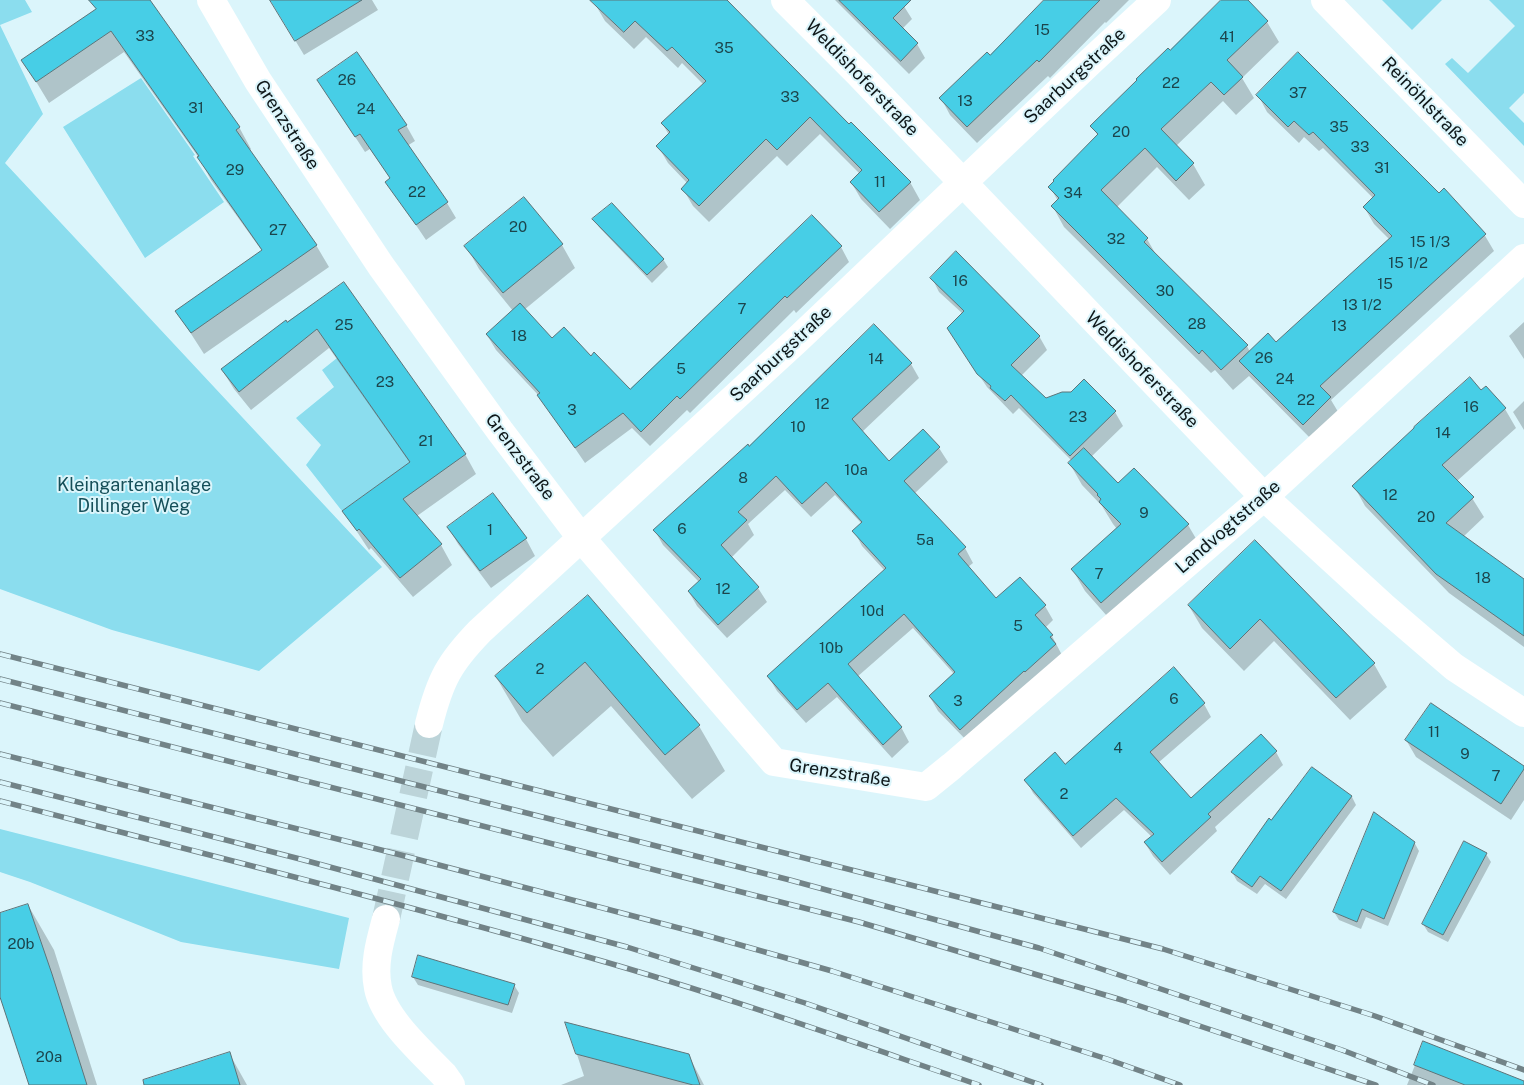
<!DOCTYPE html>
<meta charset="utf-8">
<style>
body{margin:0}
canvas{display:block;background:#dbf5fb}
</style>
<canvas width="1524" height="1085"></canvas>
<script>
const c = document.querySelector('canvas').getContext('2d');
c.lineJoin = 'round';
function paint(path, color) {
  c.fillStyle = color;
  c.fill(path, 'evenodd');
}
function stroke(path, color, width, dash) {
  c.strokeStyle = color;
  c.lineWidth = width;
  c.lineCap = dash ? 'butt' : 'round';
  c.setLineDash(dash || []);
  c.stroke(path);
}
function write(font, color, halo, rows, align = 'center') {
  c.font = font + ' "Public Sans",sans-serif';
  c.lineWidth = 4;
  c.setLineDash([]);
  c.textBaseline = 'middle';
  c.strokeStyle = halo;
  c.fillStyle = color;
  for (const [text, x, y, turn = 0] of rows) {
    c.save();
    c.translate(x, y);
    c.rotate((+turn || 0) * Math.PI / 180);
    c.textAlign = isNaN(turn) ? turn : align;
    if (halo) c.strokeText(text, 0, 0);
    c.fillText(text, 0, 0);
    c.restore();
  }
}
paint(new Path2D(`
 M0,0H25L32,12L0,25L43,114L5,163L382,567L259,671L112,630L0,589Z
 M1382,0H1442L1412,30Z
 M1489,0H1524V93L1509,108L1524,123V146L1445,64L1452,58L1468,73L1515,26Z
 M141,78L195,155L193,156L224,202L145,258L63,127Z
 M337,358L425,483L385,480L342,511L306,465L321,445L296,418L334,387L322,370Z
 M0,829L349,918L339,969L181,942L30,882L0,872Z`), '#8bddee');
paint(new Path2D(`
 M109,0H149L239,127L251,149L249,151L316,245L329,267L204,354L177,312L262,251L211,180L199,158L124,52L49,103L23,60Z
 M271,0H372L378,10L304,55Z
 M595,0H725L849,125L910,182L920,200L890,229L861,199L851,182L860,174L820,134L787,166L777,156L709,222L693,206L683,189L688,184L668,163L658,146L669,135L662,123L704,85L682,63L678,68L646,37L634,49L605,21L595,4Z
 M835,0H900L912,19L902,29L917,44L925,58L909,74Z
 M1047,0H1129L1106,23L1105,22L1050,78L1048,76L977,143L950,115L941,98L990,56Z
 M1223,0H1246L1267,22L1279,42L1242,78L1254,98L1236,115L1223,101L1176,146L1193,164L1205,185L1189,200L1157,167L1116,208L1147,239L1158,258L1247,346L1250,352L1276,344L1390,240L1374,224L1364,207L1373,198L1323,148L1319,151L1304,137L1299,143L1267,112L1258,95L1439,195L1484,234L1494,251L1331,400L1340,415L1313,441L1249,376L1233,390L1215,370L1211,373L1064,227L1053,207L1058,201L1050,187L1098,136L1092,126Z
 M318,80L406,125L415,141L407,146L447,203L456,218L426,240L387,182L391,179L370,149L365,152Z
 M523,199L562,245L575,268L524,310L552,339L591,358L630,391L841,247L849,262L796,313L794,310L690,413L687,410L650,446L632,428L585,463L540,397L496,350L487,335L513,311L479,269L466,246Z
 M594,219L663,259L668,267L652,283L599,227Z
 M932,278L1039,336L1047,350L1021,376L1046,400L1071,393L1084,380L1115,412L1123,426L1091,457L1118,485L1134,469L1188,525L1201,547L1114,624L1085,591L1072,569L1117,529L1113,524L1102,506L1082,485L1070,464L1072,461L1019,408L1013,414L987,387L957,342L963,314L939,292Z
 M344,284L465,454L476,474L417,516L441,545L452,565L413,597L371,548L369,550L344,512L410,463L329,348L251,410L234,389L222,370Z
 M1524,322V359L1509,336Z
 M911,364L919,378L862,432L889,462L923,430L939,448L948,462L914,494L965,548L973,563L968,567L996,600L1045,606L1053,620L1045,628L1052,636L1064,659L969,743L938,711L930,697L954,674L913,628L857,677L901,727L909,742L892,758L837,697L806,723L777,691L768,676L885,571L862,546L854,531L862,524L835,495L811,517L785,490L748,524L754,535L731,558L758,588L767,602L727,638L697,606L689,592L699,582L663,545L655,531L749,448Z
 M1481,392L1505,409L1516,428L1457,481L1472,498L1484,517L1463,537L1524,581V647L1449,593L1365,506L1354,486Z
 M1524,401V430L1513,412Z
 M448,527L526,539L535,556L491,588L458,544Z
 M1255,542L1374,664L1387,687L1350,720L1274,641L1244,671L1202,628L1189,606Z
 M588,597L699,726L725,771L692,799L611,706L553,757L522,721L496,677Z
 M1204,704L1211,717L1158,763L1190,800L1276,752L1283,765L1215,827L1217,831L1170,875L1153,856L1145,843L1152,837L1124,810L1081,848L1033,793L1026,780L1065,766Z
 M1406,740L1524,768V800L1511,820L1416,757Z
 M1312,769L1352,797L1356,805L1286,899L1265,884L1257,894L1237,881L1232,872Z
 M1414,842L1419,851L1388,926L1366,917L1361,929L1339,920L1334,912Z
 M1486,854L1491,862L1448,942L1428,932L1423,924Z
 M28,905L54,950L97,1085H30L0,991V914Z
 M413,977L514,985L519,993L512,1013L418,985Z
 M567,1024L689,1056L704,1085H561L584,1076Z
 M1424,1043L1524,1083V1085H1407Z
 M229,1053L247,1085H189Z`), '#0003');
const building = new Path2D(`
 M89,0H150L240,127L236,130L317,245L191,333L175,311L262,250L197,157L199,156L111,31L36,82L21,60L96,9Z
 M270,0H362L295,41Z
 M590,0H727L849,124L851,122L911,182L879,212L850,182L862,170L810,117L777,150L766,139L699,206L681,189L689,180L656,146L670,132L661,123L706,81L672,47L667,51L635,21L624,32Z
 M839,0H911L893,18L918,43L901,61Z
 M1044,0H1100L1039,62L1037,60L967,127L939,98L987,52L990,55Z
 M1221,0H1248L1268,21L1227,60L1243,77L1224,95L1211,82L1161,129L1194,163L1176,181L1145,148L1101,190L1148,238L1144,242L1248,345L1221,370L1202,350L1199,354L1051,206L1059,198L1048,187L1054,181L1053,180L1098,134L1090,126L1137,80L1136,79L1168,48L1170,50Z
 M357,52L407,125L398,130L448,202L416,225L385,182L390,178L360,134L355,137L317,80Z
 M1298,52L1439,193L1444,188L1486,234L1320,386L1331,397L1303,425L1239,361L1268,333L1276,342L1392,236L1363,207L1375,195L1313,132L1309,135L1294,121L1288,127L1256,95Z
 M524,197L563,244L503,293L464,246Z
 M612,203L664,259L647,275L592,219Z
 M812,215L842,246L787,298L785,296L680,399L677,396L641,432L623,413L575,448L537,395L540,393L486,334L520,303L552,338L564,327L591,356L594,352L630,389Z
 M956,251L1040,336L1011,365L1046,398L1062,392H1071L1084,379L1116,411L1070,456L1011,395L1005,401L990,388L991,386L977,374L947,328L964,311L930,278Z
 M344,282L466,454L403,499L442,544L400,578L359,529L357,531L342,511L410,462L317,329L239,392L221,369L286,320L287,322Z
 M874,324L912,363L852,419L889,461L923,429L940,447L904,481L966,547L958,554L996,598L1020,577L1046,605L1035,615L1053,635L1050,637L1056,644L1025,672L1024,671L960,730L929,696L955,672L904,614L848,664L902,727L883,745L828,683L797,710L767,676L886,568L852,531L862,522L826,482L802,504L776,476L738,512L747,520L721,545L759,587L718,625L688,591L701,579L653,530L748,444L749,446Z
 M1470,377L1481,390L1486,386L1506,408L1442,465L1474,497L1446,523L1524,579V636L1436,574L1352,486L1414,428V427Z
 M1084,448L1118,483L1134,468L1189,524L1101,603L1071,569L1121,524L1099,502L1101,499L1097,495L1098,494L1068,463Z
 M493,493L527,538L480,571L447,527Z
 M1255,540L1375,663L1336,698L1260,619L1230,649L1188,605Z
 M588,595L700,725L665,755L585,662L527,713L495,676Z
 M1174,667L1205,703L1150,752L1191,798L1261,734L1277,751L1208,814L1211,817L1162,862L1144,842L1154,834L1116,798L1073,836L1024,780L1055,752L1065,764Z
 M1431,703L1524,766V769L1501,804L1405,740Z
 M1312,767L1352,796L1281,891L1260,876L1252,887L1231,872L1269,818L1271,820Z
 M1374,812L1415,842L1384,919L1362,909L1357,922L1333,912Z
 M1464,841L1487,853L1443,935L1422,924Z
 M28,904L52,974L87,1085H29L0,997V913Z
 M418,955L515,984L508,1005L412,977Z
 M565,1022L689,1054L700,1085H693L576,1054Z
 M1423,1041L1524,1081V1085H1465L1414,1065Z
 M230,1052L240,1085H144L143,1080Z`);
paint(building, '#47cee6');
stroke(building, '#5d7479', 1);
stroke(new Path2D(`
 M386,919L429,724`), '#bcd4d9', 28, [28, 14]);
stroke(new Path2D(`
 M211,0L258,81L381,266L500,431L582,539L774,762L926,787L952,766L1264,497L1524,258
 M785,0L858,73L1264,497L1383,606L1454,667L1524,713
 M1325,0L1524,204
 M429,724C440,680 449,663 480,631L797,340L1091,61L1157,0
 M386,919C380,941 373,965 378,988C384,1019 423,1053 444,1075L451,1085`), '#fff', 28);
const rail = new Path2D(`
 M0,654L1163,949L1375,1016L1524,1070
 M0,679L790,880L1039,948L1342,1050L1433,1085
 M0,703L859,922L1122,1000L1376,1085
 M0,754L397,854L698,933L832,971L1107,1059L1180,1085
 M0,782L300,859L627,947L805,1003L1041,1085
 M0,801C190,850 381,898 570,952C708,990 844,1039 979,1085`);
stroke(rail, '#728387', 5.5);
stroke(rail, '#dbf5fb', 4, [11]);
write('15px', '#1c454c', null, [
 ["15",1042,30],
 ["33",145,36],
 ["41",1227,37],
 ["35",724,48],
 ["26",347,80],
 ["22",1171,83],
 ["37",1298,93],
 ["33",790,97],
 ["13",965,101],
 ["31",196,108],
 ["24",366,109],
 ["35",1339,127],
 ["20",1121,132],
 ["33",1360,147],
 ["31",1382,168],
 ["29",235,170],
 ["11",880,182],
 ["22",417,192],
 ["34",1073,193],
 ["20",518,227],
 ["27",278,230],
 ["32",1116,239],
 ["15 1/3",1430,242],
 ["15 1/2",1408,263],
 ["16",960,281],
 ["15",1385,284],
 ["30",1165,291],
 ["13 1/2",1362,305],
 ["7",742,309],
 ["28",1197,324],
 ["25",344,325],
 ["13",1339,326],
 ["18",519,336],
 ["26",1264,358],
 ["14",876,359],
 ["5",681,369],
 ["24",1285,379],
 ["23",385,382],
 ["22",1306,400],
 ["12",822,404],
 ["16",1471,407],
 ["3",572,410],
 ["23",1078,417],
 ["10",798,427],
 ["14",1443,433],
 ["21",426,441],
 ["10a",856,470],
 ["8",743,478],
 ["12",1390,495],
 ["9",1144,513],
 ["20",1426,517],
 ["6",682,529],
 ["1",490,530],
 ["5a",925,540],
 ["7",1099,574],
 ["18",1483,578],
 ["12",723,589],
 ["10d",872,611],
 ["5",1018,626],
 ["10b",831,648],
 ["2",540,669],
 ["6",1174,699],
 ["3",958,701],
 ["11",1434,732],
 ["4",1118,748],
 ["9",1465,754],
 ["7",1496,776],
 ["2",1064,794],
 ["20b",21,944],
 ["20a",49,1057]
]);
write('18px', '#0e1719', '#dbf5fb', [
 ["Saarburgstraße",1075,76,-43],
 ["Weldishoferstraße",862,78,46],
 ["Reinöhlstraße",1425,102,46],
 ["Grenzstraße",287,125,57],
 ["Saarburgstraße",781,354,-43],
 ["Weldishoferstraße",1142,370,46],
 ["Grenzstraße",520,457,53],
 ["Landvogtstraße",1228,527,-41],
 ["Grenzstraße",840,773,9]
]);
write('18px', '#154f59', '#dbf5fb', [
 ["Kleingartenanlage",134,485],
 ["Dillinger Weg",134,506]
]);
</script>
